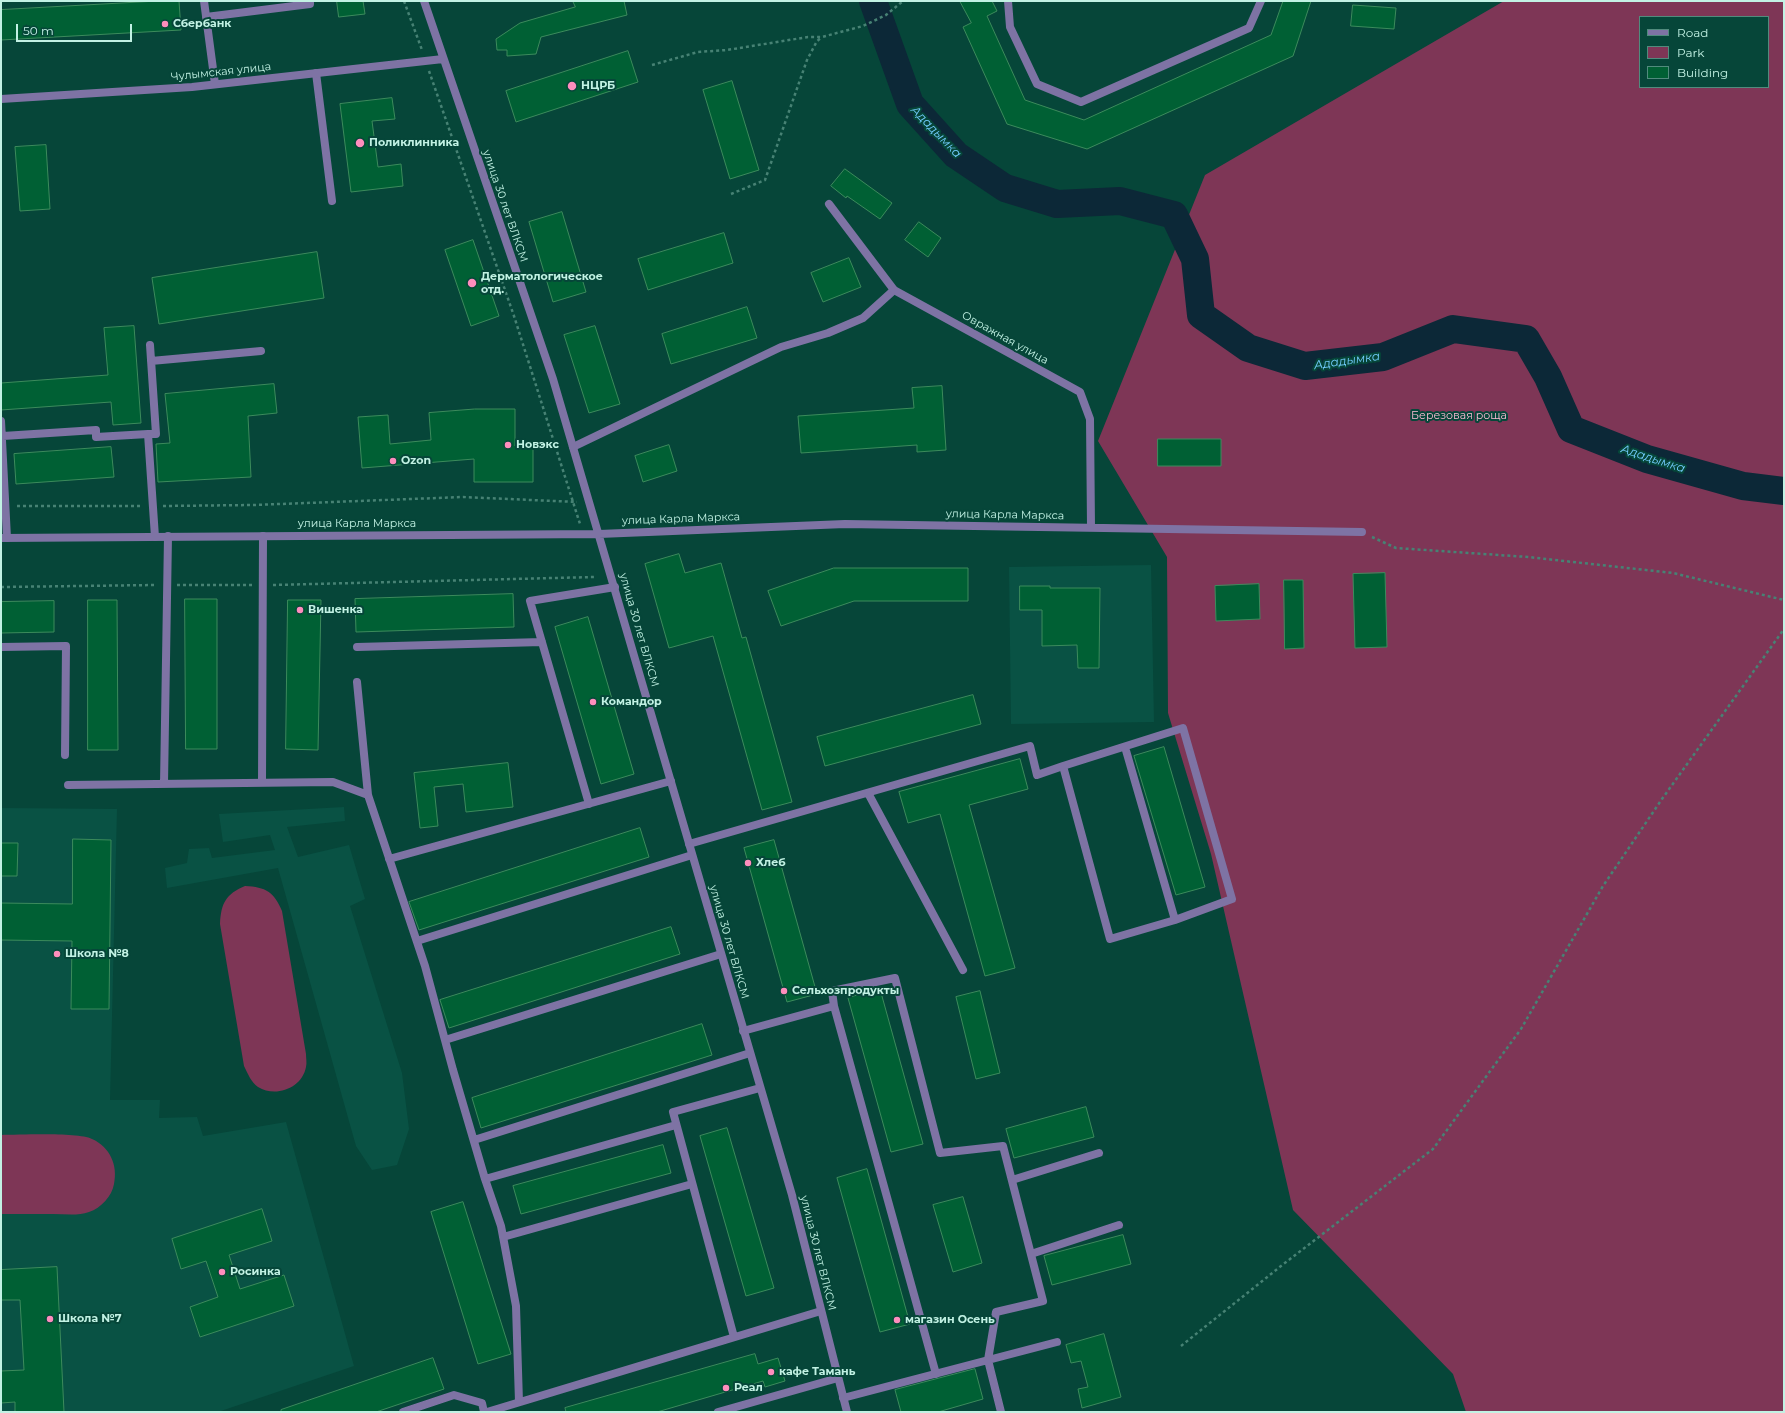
<!DOCTYPE html>
<meta charset="utf-8">
<style>
body{margin:0}
#map{position:relative;width:1785px;height:1413px;overflow:hidden;background:#064639;font-family:Montserrat,sans-serif}
canvas{display:block}
.frame{position:absolute;inset:0;border:2px solid #c2f2e4;pointer-events:none}
.legend{position:absolute;left:1639px;top:16px;width:130px;height:72px;box-sizing:border-box;background:#064639;border:1px solid #518b7d;margin:0;padding:5px 7px;list-style:none;font-size:12px;color:#c2f2e4}
.legend li{display:flex;align-items:center;gap:8px;height:20px}
.legend b{width:20px;border:1px solid #518b7d}
.scale{position:absolute;left:16px;top:24px;width:116px;height:18px;box-sizing:border-box;border:2px solid #c2f2e4;border-top:0;padding-left:5px;font-size:12px;line-height:14px;white-space:nowrap;color:#c2f2e4;-webkit-text-stroke:3px #064639;paint-order:stroke}
</style>
<div id="map">
<canvas width="1785" height="1413"></canvas>
<div class="frame"></div>
<ul class="legend">
<li><b style="height:5px;background:#7e73a4"></b>Road</li>
<li><b style="height:11px;background:#7e3656"></b>Park</li>
<li><b style="height:11px;background:#006034"></b>Building</li>
</ul>
<div class="scale">50 m</div>
</div>
<script>
const c = document.querySelector('canvas').getContext('2d');
c.lineJoin = 'round';
function paint(path, color) {
  c.fillStyle = color;
  c.fill(path, 'evenodd');
}
function stroke(path, color, width, dash) {
  c.strokeStyle = color;
  c.lineWidth = width;
  c.lineCap = dash ? 'butt' : 'round';
  c.setLineDash(dash || []);
  c.stroke(path);
}
function write(font, color, halo, rows, align = 'center') {
  c.font = font + ' Montserrat,sans-serif';
  c.lineWidth = 4;
  c.setLineDash([]);
  c.textBaseline = 'middle';
  c.strokeStyle = halo;
  c.fillStyle = color;
  for (const [text, x, y, turn = 0] of rows) {
    c.save();
    c.translate(x, y);
    c.rotate((+turn || 0) * Math.PI / 180);
    c.textAlign = isNaN(turn) ? turn : align;
    if (halo) c.strokeText(text, 0, 0);
    c.fillText(text, 0, 0);
    c.restore();
  }
}
paint(new Path2D(`
 M1151,565L1154,722L1011,724L1009,567Z
 M344,807L345,821L287,827L298,857L349,845L365,899L350,906L402,1073L409,1129L397,1165L372,1170L356,1146L278,868L167,888L165,868L187,863L189,849L209,848L212,858L275,850L270,835L223,842L219,814Z
 M1,808L117,809L110,1100H160L159,1118L197,1117L203,1136L286,1122L354,1366L218,1412H1Z`), '#095244');
paint(new Path2D(`
 M1504,1H1784V1412H1466L1453,1374L1293,1210L1211,854L1168,713L1167,557L1098,441L1205,175ZM1640,17H1768V87H1640Z
 M245,886C266,887 274,892 282,911L306,1054C306,1058 307,1063 306,1067C302,1088 276,1098 258,1087C251,1082 248,1074 244,1066L220,924C221,903 226,894 245,886Z
 M1,1135C20,1135 77,1132 92,1139C110,1147 118,1165 114,1184C112,1196 101,1208 89,1212C78,1216 65,1214 53,1214C36,1214 18,1214 1,1214Z`), '#7e3656');
stroke(new Path2D(`
 M873,1L910,104L956,155L1005,188L1057,204L1120,201L1174,215L1195,259L1201,315L1248,348L1305,366L1383,357L1453,329L1526,339L1548,377L1571,429L1647,459L1743,486L1784,491`), '#0c2837', 28);
const building = new Path2D(`
 M158,1H179L181,30L1,40V10Z
 M337,1H363L365,14L339,17Z
 M573,1H624L627,15L541,37L536,54L507,56V50H497L496,39L520,23L575,7Z
 M960,1H992L997,11L987,16L1025,100L1084,120L1271,35L1283,1H1311L1293,56L1087,149L1007,124L963,27L971,23Z
 M1353,5L1396,8L1394,29L1351,26Z
 M628,51L638,82L516,122L506,91Z
 M732,81L759,170L730,179L703,90Z
 M392,98L395,119L372,121L378,167L401,164L403,186L351,192L340,104Z
 M46,145L50,209L20,211L15,147Z
 M845,169L892,203L880,219L847,196L846,198L831,186Z
 M562,212L586,292L553,302L529,222Z
 M919,222L941,238L928,257L905,240Z
 M724,233L733,263L648,290L638,259Z
 M473,240L499,316L471,326L445,250Z
 M317,252L324,298L159,324L152,278Z
 M849,258L861,287L823,302L811,273Z
 M747,307L757,338L671,364L662,334Z
 M134,326L141,423L113,425L111,402L1,410V383L108,375L104,328Z
 M595,326L620,404L589,413L564,335Z
 M274,384L277,413L248,416L251,477L158,482L156,444L170,443L165,394Z
 M942,386L946,450L917,452V445L801,453L798,416L914,408L912,388Z
 M475,409H515V446H533V482H474V459L362,468L358,417L388,415L390,444L431,440L429,413Z
 M1158,439H1221V466H1158Z
 M669,445L677,471L643,482L635,456Z
 M111,447L114,477L16,484L14,454Z
 M679,554L685,573L721,563L742,638L746,637L792,802L762,810L713,636L669,648L645,564Z
 M834,568H968V601H854L781,626L768,591Z
 M1385,573L1387,647L1355,648L1353,574Z
 M1284,580H1303L1304,648L1285,649Z
 M1259,584L1260,619L1216,621L1215,586Z
 M1020,586H1050V588H1100L1099,668H1078L1077,645L1042,646V610H1020Z
 M513,594L514,627L356,632L355,599Z
 M185,599H217V749H186Z
 M88,600H117L118,750H88Z
 M288,600H321L318,750L286,749Z
 M54,601V632L1,633V602Z
 M588,617L634,774L601,784L555,627Z
 M973,695L981,724L825,766L817,737Z
 M1164,747L1205,887L1176,895L1134,756Z
 M1020,759L1028,789L969,805L1015,968L985,976L940,814L908,823L899,792Z
 M508,763L513,807L466,812L463,784L434,787L438,826L420,828L414,773Z
 M640,828L649,857L419,930L409,902Z
 M73,839L111,840L109,1009H71L72,941L1,940V903L72,904Z
 M774,840L817,994L787,1002L744,848Z
 M1,843H18L17,876H1Z
 M671,927L680,954L449,1028L440,1000Z
 M880,989L923,1144L891,1152L848,998Z
 M980,991L1000,1073L976,1079L956,997Z
 M702,1024L712,1055L481,1128L472,1098Z
 M1086,1107L1094,1137L1014,1158L1006,1129Z
 M727,1128L774,1288L746,1296L700,1136Z
 M663,1145L671,1173L521,1214L513,1186Z
 M867,1169L910,1324L880,1332L837,1178Z
 M963,1197L982,1263L953,1272L933,1205Z
 M463,1202L511,1354L478,1364L431,1212Z
 M262,1209L272,1241L229,1255L240,1289L284,1275L294,1306L200,1337L190,1307L218,1297L206,1261L181,1269L172,1239Z
 M1123,1235L1131,1264L1052,1285L1044,1256Z
 M57,1267L64,1412H15V1402L1,1403V1371L24,1370L20,1300H1V1270Z
 M1104,1334L1121,1397L1082,1408L1078,1389L1088,1387L1081,1361L1071,1363L1066,1345Z
 M755,1354L758,1364L778,1358L785,1381L765,1387L763,1381L657,1412H566L565,1408Z
 M433,1358L444,1389L376,1412H281V1410Z
 M975,1369L983,1399L938,1412H901L895,1390Z`);
paint(building, '#006034');
stroke(building, '#3c8b5c', 1);
stroke(new Path2D(`
 M404,1L422,50
 M652,65L698,52L727,50L808,37H822L863,26L886,15L903,1
 M429,71L514,316L580,524
 M731,194L765,180L807,60L817,41L821,38
 M17,506H142
 M163,506L254,505L463,497L577,502
 M1372,537L1396,548L1528,557L1673,573L1784,600
 M177,585H252
 M273,585L594,577
 M1,587L156,585
 M1181,1346L1281,1266L1433,1149L1521,1029L1603,886L1662,799L1784,629`), '#478274', 2.5, [3, 3]);
stroke(new Path2D(`
 M204,1L215,84
 M1008,1L1010,27L1037,84L1081,102L1249,28L1261,1
 M206,17L310,4V1
 M316,73L332,201
 M151,361L261,351
 M1,421L7,538
 M148,434H156L150,345
 M3,436L96,430V437L148,434L155,537
 M573,447L781,347L828,333L863,318L894,290
 M1,647L66,646L65,755
 M357,647L542,642
 M357,682L368,795L425,966L453,1070L485,1179L501,1226L516,1306L519,1402
 M1125,747L1175,920L1110,939L1063,766L1183,728L1232,899L1175,920
 M262,783L263,536
 M164,784L168,536
 M68,785L333,782L368,795
 M868,793L963,970
 M589,804L530,601L615,587
 M689,844L1030,746L1037,775L1063,766
 M389,859L671,781
 M417,941L692,855
 M834,1006L936,1374
 M743,1031L834,1006L832,991L895,978L940,1153L1003,1146L1043,1301L996,1312L988,1360L1001,1412
 M445,1040L721,954
 M474,1140L750,1053
 M485,1179L676,1125
 M1012,1180L1099,1153
 M503,1237L692,1184
 M1031,1254L1119,1225
 M734,1337L673,1112L760,1088
 M843,1398L1057,1342
 M403,1412L454,1395L482,1403L484,1412
 M487,1412L821,1311
 M718,1412L838,1378`), '#7e73a4', 8);
stroke(new Path2D(`
 M424,1L553,379L792,1195L847,1412
 M1,99L192,87L443,59
 M829,204L894,290L1080,392L1090,419L1091,527
 M1,538L599,534L845,524L1362,532`), '#7e73a4', 8);
for (const [x, y, r, color] of [
 [165,24,4,"#fe8ebc"],
 [572,86,5,"#fe8ebc"],
 [360,143,5,"#fe8ebc"],
 [472,283,5,"#fe8ebc"],
 [508,445,4,"#fe8ebc"],
 [393,461,4,"#fe8ebc"],
 [300,610,4,"#fe8ebc"],
 [593,702,4,"#fe8ebc"],
 [748,863,4,"#fe8ebc"],
 [57,954,4,"#fe8ebc"],
 [784,991,4,"#fe8ebc"],
 [222,1272,4,"#fe8ebc"],
 [50,1319,4,"#fe8ebc"],
 [897,1320,4,"#fe8ebc"],
 [771,1372,4,"#fe8ebc"],
 [726,1388,4,"#fe8ebc"]
]) {
  const dot = new Path2D();
  dot.arc(x, y, r, 0, 2 * Math.PI);
  c.fillStyle = color;
  c.fill(dot);
  stroke(dot, '#064639', 1.5);
}
write('bold 11px', '#c2f2e4', '#064639', [
 ["Сбербанк",173,24],
 ["НЦРБ",581,86],
 ["Поликлинника",369,143],
 ["Дерматологическое",481,277],
 ["отд.",481,290],
 ["Новэкс",516,445],
 ["Ozon",401,461],
 ["Вишенка",308,610],
 ["Командор",601,702],
 ["Хлеб",756,863],
 ["Школа №8",65,954],
 ["Сельхозпродукты",792,991],
 ["Росинка",230,1272],
 ["Школа №7",58,1319],
 ["магазин Осень",905,1320],
 ["кафе Тамань",779,1372],
 ["Реал",734,1388]
], 'left');
write('11px', '#c2f2e4', '#064639', [
 ["Чулымская улица",221,72,-6],
 ["улица 30 лет ВЛКСМ",505,206,71],
 ["Овражная улица",1005,338,29],
 ["улица Карла Маркса",1005,515,1],
 ["улица Карла Маркса",681,519,-2],
 ["улица Карла Маркса",357,524],
 ["улица 30 лет ВЛКСМ",639,630,74],
 ["улица 30 лет ВЛКСМ",729,942,74],
 ["улица 30 лет ВЛКСМ",818,1253,76]
]);
write('11px', '#febbd4', '#064639', [
 ["Березовая роща",1459,416]
]);
write('italic 12px', '#74cdfe', '#064639', [
 ["Ададымка",936,132,46],
 ["Ададымка",1347,361,-8],
 ["Ададымка",1653,459,18]
]);
</script>
